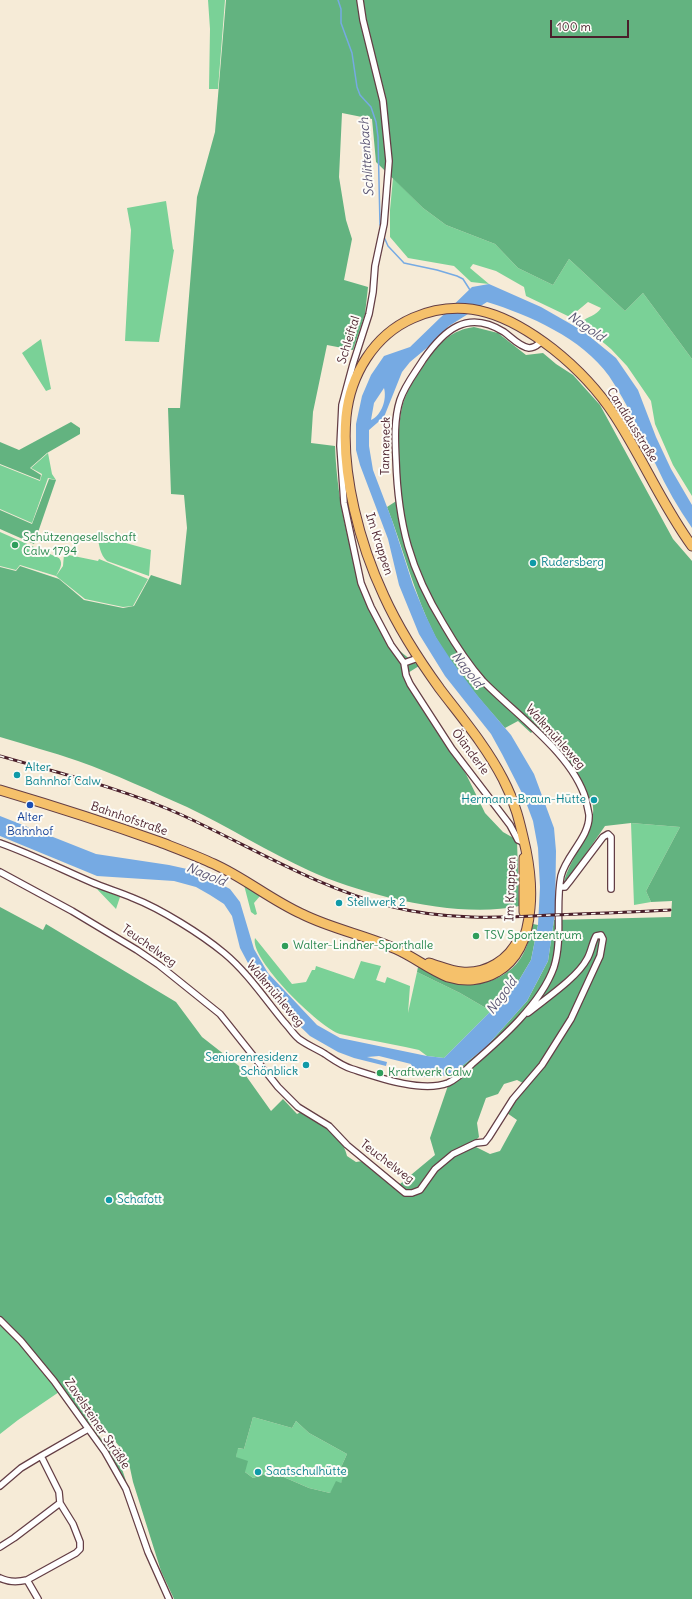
<!DOCTYPE html>
<meta charset="utf-8">
<style>
body{margin:0}
#map{position:relative;width:692px;height:1599px;overflow:hidden;background:#f6ebd7;font-family:Delius,sans-serif}
canvas{display:block}
.scale{position:absolute;left:550px;top:20px;width:79px;height:18px;box-sizing:border-box;border:2px solid #4a1f2b;border-top:0;padding-left:5px;font-size:12px;line-height:14px;white-space:nowrap;color:#4a1f2b;-webkit-text-stroke:3px #fdfcf7;paint-order:stroke}
</style>
<div id="map">
<canvas width="692" height="1599"></canvas>
<div class="scale">100 m</div>
</div>
<script>
const c = document.querySelector('canvas').getContext('2d');
c.lineJoin = 'round';
function paint(path, color) {
  c.fillStyle = color;
  c.fill(path, 'evenodd');
}
function stroke(path, color, width, dash) {
  c.strokeStyle = color;
  c.lineWidth = width;
  c.lineCap = dash ? 'butt' : 'round';
  c.setLineDash(dash || []);
  c.stroke(path);
}
function write(font, color, halo, rows, align = 'center') {
  c.font = font + ' Delius,sans-serif';
  c.lineWidth = 4;
  c.setLineDash([]);
  c.textBaseline = 'middle';
  c.strokeStyle = halo;
  c.fillStyle = color;
  for (const [text, x, y, turn = 0] of rows) {
    c.save();
    c.translate(x, y);
    c.rotate((+turn || 0) * Math.PI / 180);
    c.textAlign = isNaN(turn) ? turn : align;
    if (halo) c.strokeText(text, 0, 0);
    c.fillText(text, 0, 0);
    c.restore();
  }
}
paint(new Path2D(`
 M208,0H225L218,89H209L210,29Z
 M393,178L423,208L446,225L495,244L518,268L553,285L569,259L625,311L643,293L692,359V496L673,465L655,424L651,401L627,366L611,349L580,323C588,316 596,316 601,308L588,302L570,317L526,296L524,287L496,271L473,264L470,268L489,284L471,282L454,266L408,258L390,237V210Z
 M166,201L173,249L174,250L159,342L125,341L131,230L127,208Z
 M41,339L51,389L46,391L22,353Z
 M48,453L52,474L56,480L48,478L32,523L0,509V465L40,481L42,474L31,468Z
 M0,532L59,558C64,564 59,570 56,576L20,565L16,570L0,566Z
 M97,535L151,550L149,576L107,561C100,555 99,544 97,535Z
 M64,554L98,561L99,559L148,579L133,606L123,607L85,599L56,576L63,566Z
 M631,823L680,827L646,891L651,902L634,905Z
 M244,885L260,896L254,903L257,914L255,915L251,912Z
 M96,887L120,897L116,909L96,888Z
 M255,938L292,984L306,982L312,970H315L316,966L354,979L361,961L381,966L376,980L385,983L387,977L410,986L408,1013L417,972L460,993L491,1011L444,1058L427,1056L419,1050C401,1046 382,1042 364,1039C356,1037 348,1036 340,1034C320,1028 249,959 255,938Z
 M0,1319L22,1340L59,1392L18,1420L0,1434Z
 M253,1417L292,1428L296,1421L309,1433L347,1454L338,1474L344,1477L341,1483L330,1493L309,1488L272,1472L253,1478L245,1472L236,1457L237,1448L244,1449Z`), '#7ad197');
paint(new Path2D(`
 M226,0H692V359L643,293L625,311L569,259L553,285L518,268L495,244L446,225L423,208L376,162L372,119L342,113L339,177L346,220L352,239L344,280L368,287L365,314L353,350L327,345L313,412L311,443L335,446C337,504 352,567 377,618C381,625 384,634 389,640C397,650 409,658 419,666L403,676L466,774L485,813L503,832L517,840L519,906C460,919 365,896 310,871C268,852 229,827 187,807C151,791 115,774 78,761C52,752 26,745 0,737V567L16,571L20,566L59,579L84,600L123,608L134,606L151,575L181,585L187,528L184,495L171,494L168,408H180L197,197L215,132Z
 M474,327L498,333L526,355L543,353L556,364L573,375L600,405L673,539L692,561V1599H174L161,1571L133,1482L130,1468L119,1446L99,1421L90,1425L55,1378L0,1319V907L43,930L46,924L176,1002L202,1037L239,1066L271,1111L283,1099L297,1114L301,1112C318,1122 343,1135 347,1156L356,1162L369,1160L400,1184L435,1155L430,1138L452,1074L486,1047L527,1001L548,961L554,920L671,917L672,901L651,902L646,891L680,827L631,823L605,826L565,884L564,882C569,860 596,827 593,807C593,803 590,800 588,796L582,797C574,768 554,752 533,731L531,733L518,721L505,728C480,699 453,670 435,636C414,594 404,550 387,507L401,498C399,472 395,422 405,398C410,384 420,372 428,359C440,342 452,330 474,327ZM534,1071L538,1074L516,1100L507,1113L517,1120L500,1151L490,1154L476,1147L475,1141L479,1137L477,1123L486,1098L498,1094L504,1084L517,1080L523,1083ZM253,1417L292,1428L296,1421L309,1433L347,1454L338,1474L343,1477L341,1483L336,1481L330,1493L309,1488L272,1472L253,1478L245,1472L248,1461L236,1457L238,1448L244,1449Z
 M71,422L80,428V434L47,453L30,468L41,475L40,480L0,464V442L19,450Z
 M49,479L56,480L34,544L0,529V510L32,524Z
 M533,924L538,925L531,960L515,987L491,1011L460,993L417,972L418,967C431,974 444,981 458,984C481,988 510,977 522,956C528,946 530,935 533,924Z
 M94,1429L121,1466L126,1481H124L108,1451L92,1430Z`), '#63b380');
paint(new Path2D(`
 M489,284L541,307L583,331L616,358L638,390L656,437L671,469L692,505V528C678,508 666,487 656,465C641,435 628,404 609,376C582,338 529,315 487,302L449,326L428,347L410,362L402,372L384,417L369,430V446L373,470L392,520L413,585L425,614L436,637L451,660L477,695L511,735L534,774L554,828L556,851L555,913L548,961L527,1001L486,1047L452,1074L438,1077H415V1074L406,1071V1069L412,1067L411,1064L379,1056L367,1057L387,1062L386,1066L354,1058L338,1052L310,1036L281,1008L257,980L240,948L232,916L224,904L210,895L196,887L174,881L97,876L0,836V816L96,854L169,865L196,871L230,889L240,902L254,949L268,973L317,1025L340,1038L427,1056L444,1058L515,987L531,960L538,925L540,887L538,848L533,821L524,797L502,754L491,734L445,676L419,634L399,585L388,539L360,465L356,450V424L362,396L371,375L384,356L410,347L472,287ZM384,388C387,399 382,415 371,420L374,403Z`), '#76aae3');
stroke(new Path2D(`
 M338,0L341,9V23L352,53L357,87L360,95L371,107L376,122L378,137L380,225
 M384,237L388,246L404,263L437,270L457,276L463,279L470,290`), '#76aae3', 1.5);
const street = new Path2D(`
 M360,0L363,20L383,101L389,161L384,224L375,266L373,292L369,314L353,364L342,405L340,446L344,503L361,583L371,607L391,645L404,663L406,675L410,684L452,749L510,825L518,840L525,843
 M404,663L418,658
 M0,843C31,854 61,869 91,882C105,888 119,892 133,898C161,909 201,934 224,953C247,972 265,999 284,1022C289,1027 293,1034 299,1039C307,1045 317,1049 325,1054C334,1060 342,1066 352,1069C377,1077 421,1093 448,1083C457,1079 465,1071 472,1064C501,1039 541,1004 554,967C563,938 555,906 561,876C566,855 590,837 589,815C589,814 586,801 586,800C573,754 516,715 483,681C468,664 455,644 444,625C410,570 398,524 396,460C395,440 394,419 400,400C405,385 415,373 423,360C444,330 467,309 504,332C511,337 520,347 529,348C536,348 538,344 542,341
 M0,872L72,911L137,950L159,965L220,1014L278,1087L298,1107L329,1126L347,1145L405,1193H412L420,1190L435,1169L453,1154L476,1143L485,1142L489,1137L513,1099L542,1065L571,1019L600,956L603,939L601,935L596,936C592,943 591,953 587,959C577,978 545,999 528,1013
 M560,887H565L569,882L603,837L608,834L611,837V889
 M0,1320L21,1341L54,1381L105,1452L126,1489L148,1552L169,1599
 M0,1486L21,1468L41,1456L88,1429
 M0,1547L14,1538L60,1503
 M0,1578C8,1582 18,1582 27,1580L38,1599
 M27,1580L76,1553L80,1549V1542L73,1524L60,1503L59,1492L41,1456`);
const primary = new Path2D(`
 M0,790C54,806 107,823 160,842C178,849 197,856 214,864C245,878 271,900 302,914C332,929 365,935 396,949C414,957 430,970 448,977C464,982 482,981 497,972C520,959 528,934 530,908C532,888 530,870 526,850C520,823 516,804 503,779C486,746 462,718 440,689C419,660 399,629 384,596C360,545 341,474 346,417C350,375 374,335 413,318C466,295 510,316 553,349C577,368 598,390 615,416C643,459 662,505 692,546
 M524,912V858
 M429,963C440,966 450,971 462,972C486,974 509,960 519,938`);
stroke(street, '#643e45', 8);
stroke(primary, '#643e45', 11);
stroke(street, '#fff', 5.5);
stroke(primary, '#f5c16b', 9);
const rail = new Path2D(`
 M0,756C62,774 125,789 184,816C253,848 318,888 393,907C445,920 498,918 551,915C591,914 630,912 670,910`);
stroke(rail, '#4a1f2b', 3);
stroke(rail, '#fdfcf7', 1.5, [4.5]);
for (const [x, y, r, color] of [
 [15,545,4,"#2e9e5b"],
 [533,563,4,"#0f9aa8"],
 [17,775,4,"#0f9aa8"],
 [594,800,4,"#0f9aa8"],
 [30,805,4,"#1a4fb4"],
 [339,903,4,"#0f9aa8"],
 [476,936,4,"#2e9e5b"],
 [285,946,4,"#2e9e5b"],
 [306,1065,4,"#0f9aa8"],
 [380,1073,4,"#2e9e5b"],
 [109,1200,4,"#0f9aa8"],
 [258,1472,4,"#0f9aa8"]
]) {
  const dot = new Path2D();
  dot.arc(x, y, r, 0, 2 * Math.PI);
  c.fillStyle = color;
  c.fill(dot);
  stroke(dot, '#fdfcf7', 1.5);
}
write('12px', '#4a1f2b', '#fdfcf7', [
 ["Schleiftal",349,340,-73],
 ["Candidusstraße",632,425,58],
 ["Tanneneck",386,446,-89],
 ["Im Krappen",379,544,72],
 ["Walkmühleweg",555,737,48],
 ["Öländerle",470,752,53],
 ["Bahnhofstraße",129,819,19],
 ["Im Krappen",511,889,-88],
 ["Teuchelweg",149,946,35],
 ["Walkmühleweg",275,994,50],
 ["Teuchelweg",387,1162,37],
 ["Zavelsteiner Sträßle",97,1424,56]
]);
write('12px', '#27864d', '#fdfcf7', [
 ["Schützengesellschaft",23,538],
 ["Calw 1794",23,552],
 ["TSV Sportzentrum",484,936],
 ["Walter-Lindner-Sporthalle",293,946],
 ["Kraftwerk Calw",388,1073]
], 'left');
write('12px', '#0d838f', '#fdfcf7', [
 ["Rudersberg",541,563],
 ["Alter",25,768],
 ["Bahnhof Calw",25,782],
 ["Hermann-Braun-Hütte",586,800,"right"],
 ["Stellwerk 2",347,903],
 ["Seniorenresidenz",298,1058,"right"],
 ["Schönblick",298,1072,"right"],
 ["Schafott",117,1200],
 ["Saatschulhütte",266,1472]
], 'left');
write('12px', '#164399', '#fdfcf7', [
 ["Alter",30,818],
 ["Bahnhof",30,832]
]);
write('italic 13px', '#5c5775', '#fdfcf7', [
 ["Schlittenbach",367,157,-94],
 ["Nagold",586,327,35],
 ["Nagold",467,670,52],
 ["Nagold",206,875,22],
 ["Nagold",502,996,-54]
]);
</script>
